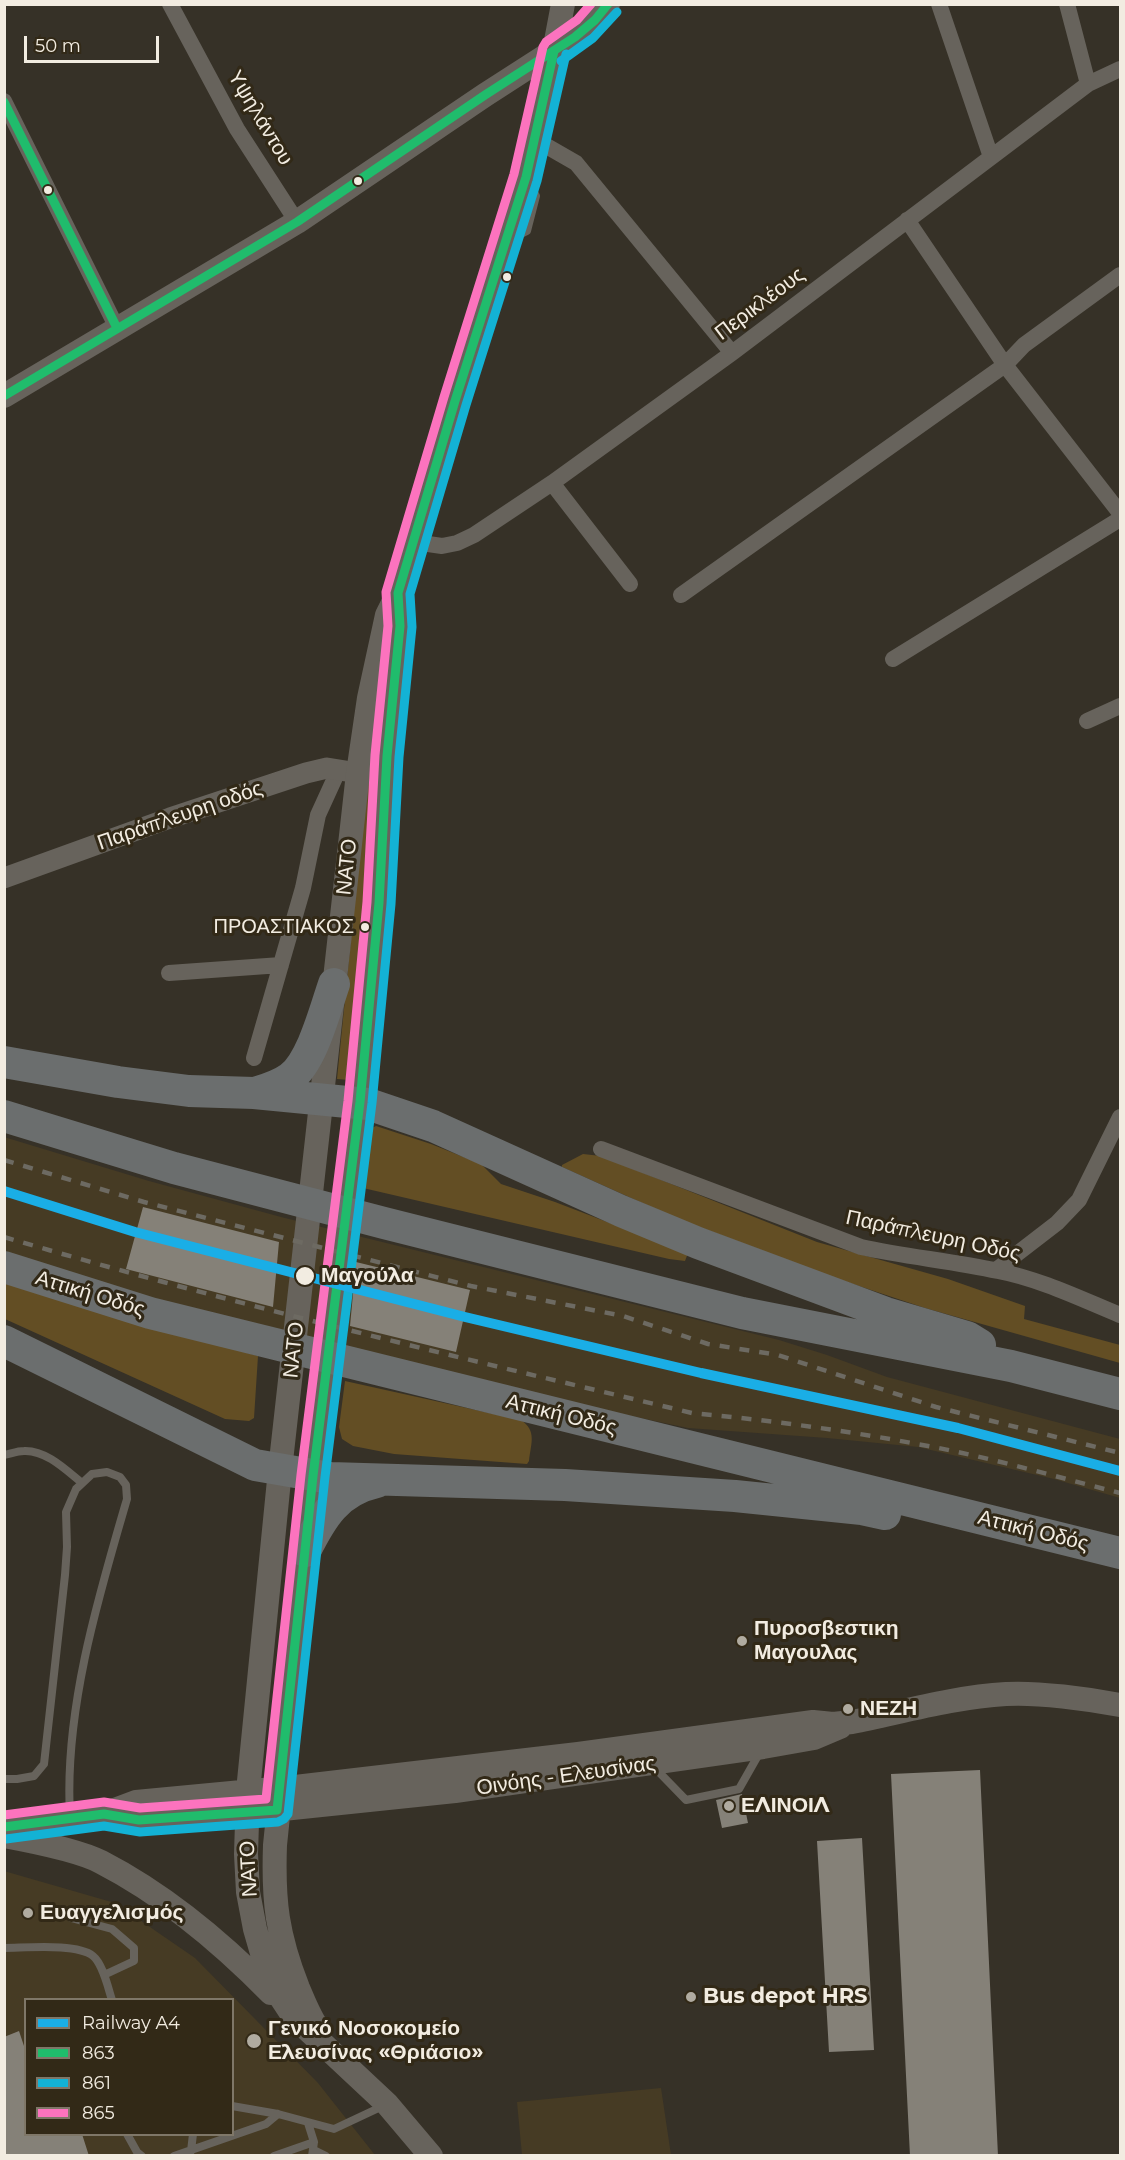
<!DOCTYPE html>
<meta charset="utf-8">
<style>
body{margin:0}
#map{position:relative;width:1125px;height:2160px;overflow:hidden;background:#363127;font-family:Montserrat,sans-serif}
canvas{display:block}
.frame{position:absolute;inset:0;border:6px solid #f2ece1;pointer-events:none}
.legend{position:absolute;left:24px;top:1998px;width:210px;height:138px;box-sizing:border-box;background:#322917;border:2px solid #7f7768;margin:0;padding:8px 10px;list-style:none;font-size:18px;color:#f2ece1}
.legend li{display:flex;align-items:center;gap:12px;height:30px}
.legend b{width:30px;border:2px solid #7f7768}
.scale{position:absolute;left:24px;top:36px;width:135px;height:27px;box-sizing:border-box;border:3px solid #f2ece1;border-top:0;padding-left:8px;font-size:18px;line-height:21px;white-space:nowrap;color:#f2ece1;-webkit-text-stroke:4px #322917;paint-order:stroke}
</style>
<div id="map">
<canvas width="1125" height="2160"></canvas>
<div class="frame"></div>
<ul class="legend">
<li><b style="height:8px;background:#1aaee6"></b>Railway A4</li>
<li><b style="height:8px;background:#20bc6c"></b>863</li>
<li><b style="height:8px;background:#13b2d5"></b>861</li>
<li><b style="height:8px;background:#fc73be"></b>865</li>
</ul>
<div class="scale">50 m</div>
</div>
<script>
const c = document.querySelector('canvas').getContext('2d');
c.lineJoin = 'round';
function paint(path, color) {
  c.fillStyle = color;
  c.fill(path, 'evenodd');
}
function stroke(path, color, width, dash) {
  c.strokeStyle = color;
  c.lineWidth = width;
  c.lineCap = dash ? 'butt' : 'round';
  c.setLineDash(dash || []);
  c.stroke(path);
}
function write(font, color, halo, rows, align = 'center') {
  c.font = font + ' Montserrat,sans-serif';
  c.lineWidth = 6;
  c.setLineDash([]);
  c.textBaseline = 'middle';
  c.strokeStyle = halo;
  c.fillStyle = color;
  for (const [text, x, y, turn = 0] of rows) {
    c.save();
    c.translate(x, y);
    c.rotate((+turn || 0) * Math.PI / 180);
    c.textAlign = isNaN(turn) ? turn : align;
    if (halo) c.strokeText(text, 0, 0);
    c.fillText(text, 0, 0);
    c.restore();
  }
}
paint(new Path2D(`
 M4,1137L149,1181L281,1217L779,1340L827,1355L887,1377L1120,1439V1498L1054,1479L918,1447L827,1438L688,1428L451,1378L348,1352L5,1257Z
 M4,1871L115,1903L195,1958L318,2083L375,2155H5ZM26,2000H232V2134H26Z
 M661,2088L671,2155H522L517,2102Z`), '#463b24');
paint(new Path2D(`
 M369,759L379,761L349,1080L337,1079Z
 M376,1126L431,1144L481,1164L501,1184L555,1202L688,1253L685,1261L669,1259L363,1188L372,1128Z
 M583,1154L601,1156L817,1242L948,1279L1025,1306L1024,1319L1120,1345V1363L925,1308L835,1278L678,1219L562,1167V1165Z
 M4,1283L258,1356L254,1418L249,1421L225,1419L5,1319Z
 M345,1381L521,1420C537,1431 531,1443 529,1461L527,1464L394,1454L353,1446L342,1439L339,1427Z`), '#634e24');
paint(new Path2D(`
 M143,1207L279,1242L273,1307L126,1269Z
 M356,1262L470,1290L456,1352L350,1326Z
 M980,1770L998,2156H910L891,1774Z
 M742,1794L748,1823L722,1828L716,1800Z
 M862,1838L874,2050L829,2052L817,1841Z
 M19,2031L26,2052V2134H82L89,2156H4V2037Z`), '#858178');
stroke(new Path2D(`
 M511,239L527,231L536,196L529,183
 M4,1455C10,1454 17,1451 24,1451C46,1450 66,1470 82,1483
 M654,1767L686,1800L739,1789L760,1752
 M4,1779H17L34,1776L44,1764L65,1575L67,1547L66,1512L76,1489L92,1474L107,1472L120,1477L126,1485L127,1499C98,1598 64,1711 70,1815
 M71,1918L112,1929L134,1948V1961L104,1975
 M4,1948C26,1948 77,1943 93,1956C103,1964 108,1988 112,2000
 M232,2106L278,2114L334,2129L383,2106
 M308,2123L314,2142L312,2156
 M127,2134L137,2152L142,2156
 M314,2150L326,2156
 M191,2151L193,2134
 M174,2156L266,2124L278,2114
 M274,2156L314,2142`), '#67635c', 8);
stroke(new Path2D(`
 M170,4L237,129L297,222
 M939,4L991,157
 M1067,4L1088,84
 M4,101L117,328
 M536,140L576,163L732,353
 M907,220L1005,365L1120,513
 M552,483L630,584
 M414,542L442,546L457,543L474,535L552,483L732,353L1088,84L1120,69
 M681,595L1005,365L1024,345L1120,275
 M893,659L1120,519
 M1087,721L1120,706
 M169,973L281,965
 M254,1058L303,888L318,815L339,769
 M601,1149L861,1247C906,1257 953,1261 998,1271C1040,1279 1081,1299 1120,1315
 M996,1270L1057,1223L1079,1200L1120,1117`), '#67635c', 16);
stroke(new Path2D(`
 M4,878L170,818L306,773L327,768L358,773`), '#67635c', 21);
stroke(new Path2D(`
 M4,396L297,222L485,95L575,37L595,20L608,4
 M106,1814L139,1820L216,1816L455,1791L763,1747L814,1738L840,1727
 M4,1827L104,1814L136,1802L295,1787L578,1754L813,1722L833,1724L852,1722C902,1712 954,1697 1006,1694C1037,1692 1089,1699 1120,1705
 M4,1836C31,1841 78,1850 101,1862C165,1895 221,1942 271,1993
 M319,2030C310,2018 304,2002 298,1988C277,1935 273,1901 275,1845L313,1476L360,1102L379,903L387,756L400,626L399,607
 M431,2156L387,2104L293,2016L270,1981L255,1929L248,1892L246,1854L248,1791L280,1470L358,773L369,698L387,615L398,593L455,401L526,177L543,110L563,4`), '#67635c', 24);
stroke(new Path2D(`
 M4,1062L118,1082L189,1091L254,1093L368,1104L433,1126L621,1211L698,1243L886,1313L967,1337L980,1345
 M255,1093C268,1089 279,1086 290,1078C312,1062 325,1010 334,984
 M4,1116L174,1168L384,1223L742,1313L1011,1366L1120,1394
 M4,1267L150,1313L1120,1553
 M4,1341L255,1465L330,1478L565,1485L735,1496L862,1509L885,1514
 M305,1551C322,1517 337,1491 377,1482`), '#6b6e6e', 32);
stroke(new Path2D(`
 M4,1160L144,1202L471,1286L623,1316L708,1344L778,1355L936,1407L1120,1453
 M4,1237C231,1304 461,1358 692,1413C767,1420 843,1430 917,1444C986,1456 1053,1476 1120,1493`), '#6d6a62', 4.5, [10, 10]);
stroke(new Path2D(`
 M4,102L117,328
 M4,396L297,222L485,95L575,37L595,20L608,4
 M4,1827L104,1814L139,1820L277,1810L313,1476L360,1102L379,903L387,756L400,626L398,593L455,401L526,177L554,51`), '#20bc6c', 9);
stroke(new Path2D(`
 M561,61L593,38L617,12
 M6,1839L104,1826L140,1832L278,1822L284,1819L288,1814L325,1477L372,1103L391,904L399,757L412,627L410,594L466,405L537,181L566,54`), '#13b2d5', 9);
stroke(new Path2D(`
 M4,1815L104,1802L140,1808L266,1799L301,1475L348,1101L367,902L375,755L388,626L386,592L444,397L514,174L543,47L546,42L577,20L591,4`), '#fc73be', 9);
stroke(new Path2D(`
 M4,1191L135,1232L465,1317L701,1373L958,1428L1120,1471`), '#1aaee6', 10);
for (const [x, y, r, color] of [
 [358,181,5,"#f2ece1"],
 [48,190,5,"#f2ece1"],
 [507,277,5,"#f2ece1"],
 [365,927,5,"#f2ece1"],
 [305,1276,10,"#f2ece1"],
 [742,1641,6,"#b0aba0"],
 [848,1709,6,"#b0aba0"],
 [729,1806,6,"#b0aba0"],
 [28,1913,6,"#b0aba0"],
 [691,1997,6,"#b0aba0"],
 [254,2041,8,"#b0aba0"]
]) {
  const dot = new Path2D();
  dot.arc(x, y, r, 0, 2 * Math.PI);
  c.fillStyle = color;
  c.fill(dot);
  stroke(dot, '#322917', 2);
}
write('20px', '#f2ece1', '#322917', [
 ["ΠΡΟΑΣΤΙΑΚΟΣ",354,927]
], 'right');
write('21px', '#f2ece1', '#322917', [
 ["Υψηλάντου",260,118,59],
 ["Περικλέους",760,304,-37],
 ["Παράπλευρη οδός",180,816,-19],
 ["ΝΑΤΟ",347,867,-84],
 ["Παράπλευρη Οδός",933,1236,12],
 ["Αττική Οδός",90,1294,17],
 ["ΝΑΤΟ",294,1350,-84],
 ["Αττική Οδός",561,1415,14],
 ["Αττική Οδός",1033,1531,14],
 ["Οινόης - Ελευσίνας",566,1776,-8],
 ["ΝΑΤΟ",249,1869,-93]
]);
write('bold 21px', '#f2ece1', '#322917', [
 ["Μαγούλα",321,1276]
], 'left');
write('bold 21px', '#f2ece1', '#322917', [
 ["Πυροσβεστικη",754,1629],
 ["Μαγουλας",754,1653],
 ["ΝΕΖΗ",860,1709],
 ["ΕΛΙΝΟΙΛ",741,1806],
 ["Ευαγγελισμός",40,1913],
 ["Bus depot HRS",703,1997],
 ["Γενικό Νοσοκομείο",268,2029],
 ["Ελευσίνας «Θριάσιο»",268,2053]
], 'left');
</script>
